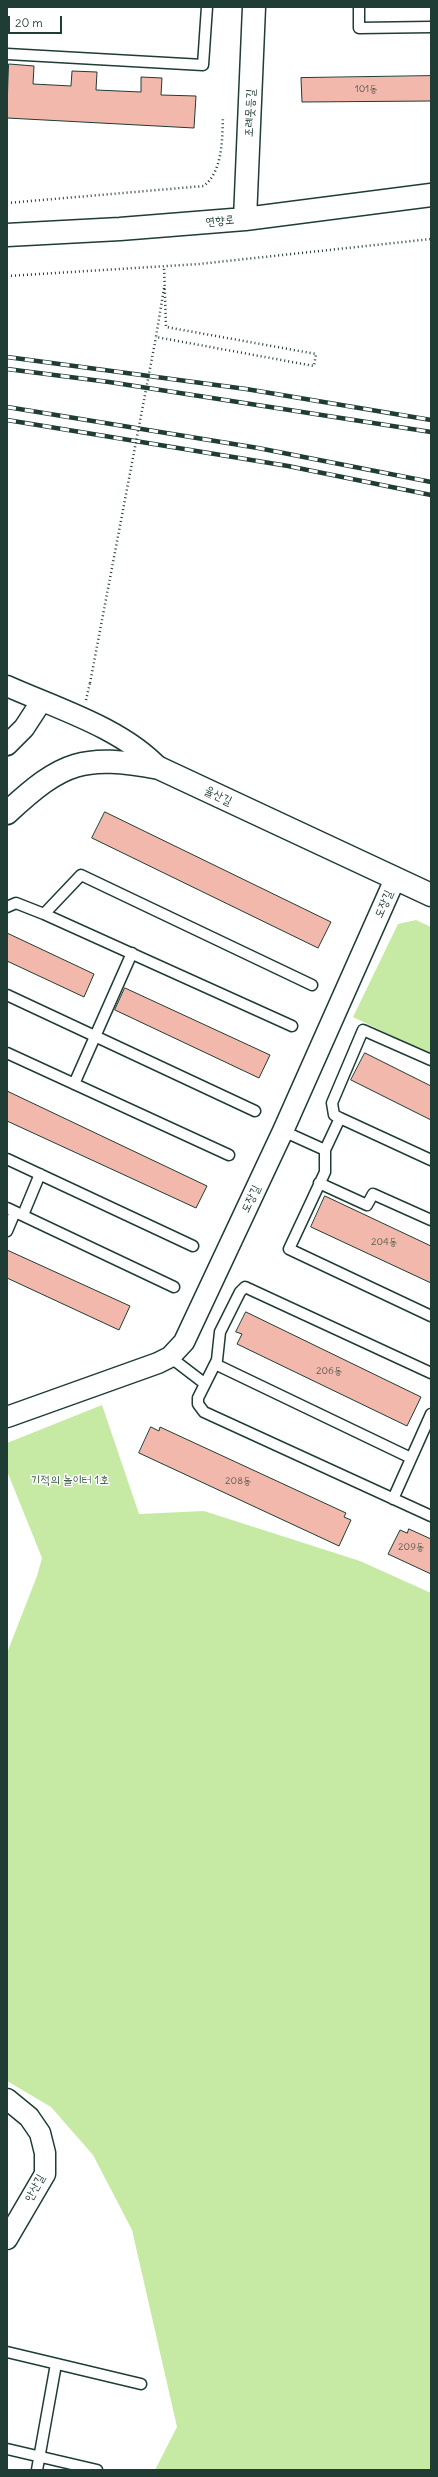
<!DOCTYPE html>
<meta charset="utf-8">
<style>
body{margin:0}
#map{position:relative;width:438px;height:2477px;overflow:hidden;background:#fff;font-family:Delius,sans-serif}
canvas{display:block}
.frame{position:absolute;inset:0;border:8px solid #1f3d34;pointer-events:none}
.scale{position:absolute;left:8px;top:16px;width:54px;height:18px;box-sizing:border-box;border:2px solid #1f3d34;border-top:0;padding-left:5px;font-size:12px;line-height:14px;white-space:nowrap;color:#1f3d34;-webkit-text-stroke:3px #fff;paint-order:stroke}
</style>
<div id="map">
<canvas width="438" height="2477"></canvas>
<div class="frame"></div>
<div class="scale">20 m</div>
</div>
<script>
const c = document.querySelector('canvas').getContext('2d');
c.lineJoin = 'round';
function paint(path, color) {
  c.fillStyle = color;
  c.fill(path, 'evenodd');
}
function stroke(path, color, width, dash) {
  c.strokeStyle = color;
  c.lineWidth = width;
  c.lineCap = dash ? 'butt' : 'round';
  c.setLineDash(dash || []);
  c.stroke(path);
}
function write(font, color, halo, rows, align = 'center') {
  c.font = font + ' Delius,"Poor Story",sans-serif';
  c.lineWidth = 3;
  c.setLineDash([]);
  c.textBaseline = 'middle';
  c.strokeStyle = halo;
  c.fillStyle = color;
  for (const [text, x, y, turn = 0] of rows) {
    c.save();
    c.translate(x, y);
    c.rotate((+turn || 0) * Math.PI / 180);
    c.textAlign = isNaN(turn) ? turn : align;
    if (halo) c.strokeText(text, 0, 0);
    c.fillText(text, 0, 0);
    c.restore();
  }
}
paint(new Path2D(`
 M416,920L431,927V1055L353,1017L398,924Z
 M102,1405L139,1514L204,1511L360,1561L431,1593V2470H155L177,2427L132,2230L93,2155L51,2107L7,2081V1653L37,1576L42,1558L7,1471V1443Z`), '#c6eaa4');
const building = new Path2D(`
 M9,64L34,66L33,84L71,86L72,71L97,72L96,90L141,92V77L162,78L161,95L196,96L194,128L7,118Z
 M431,76V101L302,102L301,78Z
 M105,812L331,922L318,948L92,838Z
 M7,933L94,974L84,997L7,961Z
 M125,988L270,1055L259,1078L115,1010Z
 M365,1053L431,1086V1120L351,1080Z
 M7,1091L207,1186L196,1208L7,1121Z
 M325,1196L431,1246V1283L311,1227Z
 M7,1250L130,1306L119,1330L7,1278Z
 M246,1312L421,1397L407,1426L237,1344L242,1334L236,1332Z
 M151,1427L159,1431L160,1427L346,1513L344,1517L351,1520L339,1546L139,1453Z
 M409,1529L431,1539V1574L388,1554L400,1530L407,1533Z`);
paint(building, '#f2b8ab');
stroke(building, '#1f3d34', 1);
const lane = new Path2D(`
 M359,7V28L431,27
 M7,54L203,65L207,7
 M7,907L16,903L44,914L292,1026
 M44,914L81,875L312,985
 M7,995L255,1111
 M7,1053L229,1155
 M74,1084L132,953
 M340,1118L334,1115L332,1103L363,1030L431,1060
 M283,1131L325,1150
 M7,1159L193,1246
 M431,1160L340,1118L325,1150V1172L289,1249L431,1316
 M319,1183L367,1205L373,1194L431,1220
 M7,1208L174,1287
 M23,1215L40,1174
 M7,1231L15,1212
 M170,1357L204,1383
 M215,1364L411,1458
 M431,1373L245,1287L240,1292L220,1332L217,1360L198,1398V1404L204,1412L431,1516
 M393,1499L431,1414
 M7,2352L141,2384
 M7,2449L97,2470
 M37,2470L56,2364`);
const street = new Path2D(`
 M7,686C56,708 122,728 159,768
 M7,745L24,728L41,702
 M7,1417L158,1363L170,1357L184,1342L283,1131L395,879
 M7,2099L29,2117L40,2133L45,2153V2174L7,2239`);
const secondary = new Path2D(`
 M245,219L254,7
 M7,235L120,229L245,219L431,195
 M7,813C63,761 83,754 159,768L431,895`);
stroke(lane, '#1f3d34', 13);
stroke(street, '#1f3d34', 23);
stroke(secondary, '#1f3d34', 25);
stroke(new Path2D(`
 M7,203L204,186C223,170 222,140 223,117
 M7,276L199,264L431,239
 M164,288L156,337L314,366L316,354L166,327L164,266
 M86,700L90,683`), '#1f3d34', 2.5, [1, 3]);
stroke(lane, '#fff', 10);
stroke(street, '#fff', 20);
stroke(secondary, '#fff', 22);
const rail = new Path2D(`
 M7,357L246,389L431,420
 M7,369L109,382L431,432
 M7,407L258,448L431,482
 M7,420L288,466L431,495`);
stroke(rail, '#1f3d34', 4.5);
stroke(rail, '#fff', 3, [9]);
stroke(new Path2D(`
 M90,683L156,337`), '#1f3d34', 2.5, [1, 3]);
write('10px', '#545c52', null, [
 ["101동",366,89],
 ["204동",384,1242],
 ["206동",329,1371],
 ["208동",238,1481],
 ["209동",411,1547]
]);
write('12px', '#1f3d34', '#fff', [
 ["조례못등길",250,113,-87],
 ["연향로",220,221,-5],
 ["율산길",218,796,25],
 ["도장길",384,904,-67],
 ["도장길",251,1199,-65],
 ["안산길",35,2188,-62]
]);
write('12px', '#40604a', '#fff', [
 ["기적의 놀이터 1호",70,1481]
]);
</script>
